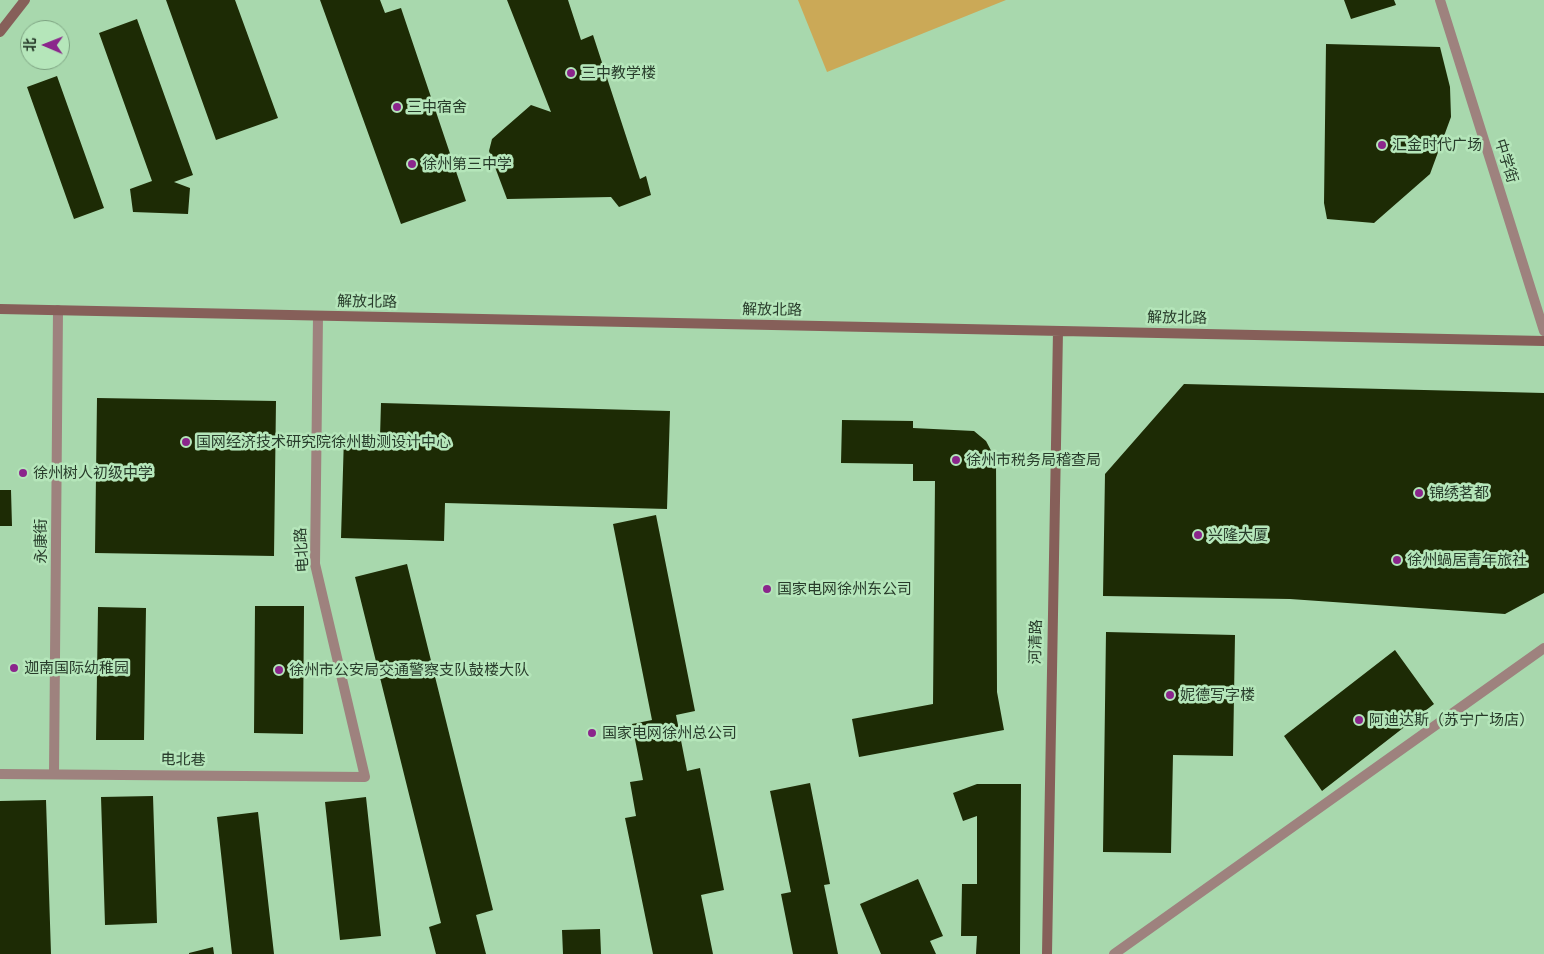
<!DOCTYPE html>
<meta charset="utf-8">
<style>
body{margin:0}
#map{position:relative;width:1544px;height:954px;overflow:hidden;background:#a8d8ad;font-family:"Alegreya Sans","Noto Sans SC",sans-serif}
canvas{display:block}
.north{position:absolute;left:20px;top:20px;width:50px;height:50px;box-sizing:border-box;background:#b5e6ba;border:1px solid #7da281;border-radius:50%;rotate:271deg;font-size:14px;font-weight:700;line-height:20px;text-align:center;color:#283c2b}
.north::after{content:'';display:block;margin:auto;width:18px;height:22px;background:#8b258c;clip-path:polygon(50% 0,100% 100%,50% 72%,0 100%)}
</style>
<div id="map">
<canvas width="1544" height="954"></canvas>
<div class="north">北</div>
</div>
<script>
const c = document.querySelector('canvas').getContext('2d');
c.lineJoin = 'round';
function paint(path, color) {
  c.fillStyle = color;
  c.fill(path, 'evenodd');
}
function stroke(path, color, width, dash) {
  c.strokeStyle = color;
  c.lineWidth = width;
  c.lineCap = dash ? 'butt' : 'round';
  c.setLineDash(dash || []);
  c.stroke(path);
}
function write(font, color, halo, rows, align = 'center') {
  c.font = font + ' "Alegreya Sans","Noto Sans SC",sans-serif';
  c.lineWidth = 5;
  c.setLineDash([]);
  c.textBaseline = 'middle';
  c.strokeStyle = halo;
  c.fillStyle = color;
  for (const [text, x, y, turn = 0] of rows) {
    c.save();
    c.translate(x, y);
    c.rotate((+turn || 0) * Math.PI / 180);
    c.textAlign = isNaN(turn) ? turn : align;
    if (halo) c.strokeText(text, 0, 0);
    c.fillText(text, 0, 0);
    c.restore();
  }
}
paint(new Path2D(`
 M798,0H1006L827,72Z`), '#cba957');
paint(new Path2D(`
 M166,0H235L278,118L216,140Z
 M320,0H380L385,13L401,8L466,201L401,224Z
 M507,0H568L581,40L593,35L640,179L646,176L651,195L619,207L611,197L507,199L489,151L492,139L531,105L551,112Z
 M1344,0H1394L1396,5L1351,19Z
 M137,19L193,175L174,182L190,188L188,214L133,212L130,189L152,181L99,33Z
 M1326,44L1440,47L1450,87L1451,117L1430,174L1374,223L1327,219L1324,203Z
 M57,76L104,208L74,219L27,87Z
 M1184,384L1544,393V593L1505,614L1290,599L1103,596L1105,474Z
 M97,398L276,401L274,556L95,553Z
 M381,403L670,411L667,509L445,503L444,541L341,538L344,436L380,437Z
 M842,420L913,421V428L974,431L986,441L996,460L997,692L1004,730L859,757L852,719L933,704L935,481H913V464L841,463Z
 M0,490H11L12,526H0Z
 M656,515L695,711L676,715L687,771L700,768L724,890L701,895L713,954H653L625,818L636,816L630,782L643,780L632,724L652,720L613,524Z
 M407,564L493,910L476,915L486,954H436L429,927L441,923L355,577Z
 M255,606H304L303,734L254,733Z
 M98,607L146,608L144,740H96Z
 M1106,632L1235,635L1233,756L1173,755L1171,853L1103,852Z
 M1395,650L1434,704L1322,791L1284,736Z
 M810,783L830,884L824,885L838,954H793L781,894L791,892L770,791Z
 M977,784H1021L1020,954H976L977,936H961L962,884H977V816L963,821L953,793Z
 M153,796L157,923L105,925L101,797Z
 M366,797L381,936L340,940L325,802Z
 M46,800L51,954H0V801Z
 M258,812L274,954H232L217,817Z
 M918,879L943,936L930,941L936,954H881L860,904Z
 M600,929L601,954H563L562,930Z
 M213,947L214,954H189V953Z`), '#1d2b05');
stroke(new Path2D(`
 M1114,954L1544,648`), '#9e827e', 10);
stroke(new Path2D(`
 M1440,0L1544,331
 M54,773L58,310
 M0,774L365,777L315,564L318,316`), '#9e827e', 10);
stroke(new Path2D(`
 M0,32L25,0
 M0,309L1544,341
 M1047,954L1058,331`), '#865f59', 10);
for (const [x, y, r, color] of [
 [571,73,5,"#8b258c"],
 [397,107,5,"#8b258c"],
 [1382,145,5,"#8b258c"],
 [412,164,5,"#8b258c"],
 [186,442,5,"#8b258c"],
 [956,460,5,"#8b258c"],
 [23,473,5,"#8b258c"],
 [1419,493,5,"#8b258c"],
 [1198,535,5,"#8b258c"],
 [1397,560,5,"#8b258c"],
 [767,589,5,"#8b258c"],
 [14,668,5,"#8b258c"],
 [279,670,5,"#8b258c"],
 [1170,695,5,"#8b258c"],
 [1359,720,5,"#8b258c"],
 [592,733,5,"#8b258c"]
]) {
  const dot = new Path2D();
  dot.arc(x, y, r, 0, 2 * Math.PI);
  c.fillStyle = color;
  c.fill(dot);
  stroke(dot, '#b5e6ba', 2);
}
write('15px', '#283c2b', '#b5e6ba', [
 ["三中教学楼",581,73],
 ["三中宿舍",407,107],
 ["汇金时代广场",1392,145],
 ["徐州第三中学",422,164],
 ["国网经济技术研究院徐州勘测设计中心",196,442],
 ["徐州市税务局稽查局",966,460],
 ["徐州树人初级中学",33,473],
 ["锦绣茗都",1429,493],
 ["兴隆大厦",1208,535],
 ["徐州蝸居青年旅社",1407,560],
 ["国家电网徐州东公司",777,589],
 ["迦南国际幼稚园",24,668],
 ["徐州市公安局交通警察支队鼓楼大队",289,670],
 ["妮德写字楼",1180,695],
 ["阿迪达斯（苏宁广场店）",1369,720],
 ["国家电网徐州总公司",602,733]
], 'left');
write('15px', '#283c2b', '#b5e6ba', [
 ["中学街",1506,161,73],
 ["解放北路",367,302,1],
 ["解放北路",772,310,1],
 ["解放北路",1177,318,1],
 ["永康街",41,541,-90],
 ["电北路",302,550,-93],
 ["河清路",1036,642,-89],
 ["电北巷",183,760,1]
]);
</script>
